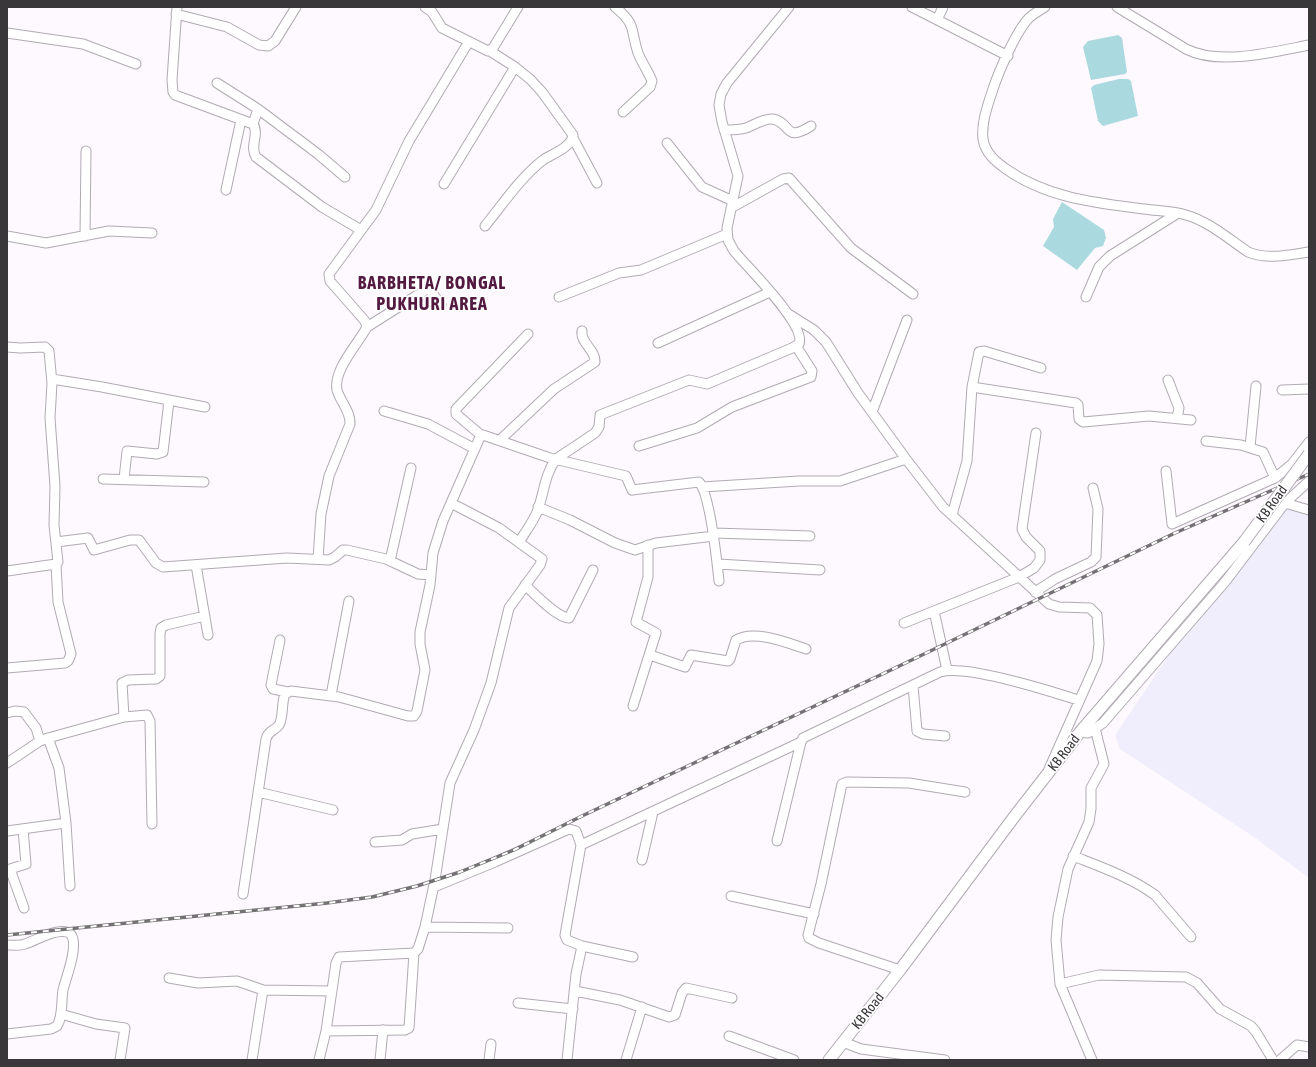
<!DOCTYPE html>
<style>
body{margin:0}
#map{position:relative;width:1316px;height:1067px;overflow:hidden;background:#fdf9fe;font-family:"Asap Condensed",sans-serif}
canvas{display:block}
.frame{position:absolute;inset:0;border:8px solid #3a373a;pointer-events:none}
</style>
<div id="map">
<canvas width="1316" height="1067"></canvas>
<div class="frame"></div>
</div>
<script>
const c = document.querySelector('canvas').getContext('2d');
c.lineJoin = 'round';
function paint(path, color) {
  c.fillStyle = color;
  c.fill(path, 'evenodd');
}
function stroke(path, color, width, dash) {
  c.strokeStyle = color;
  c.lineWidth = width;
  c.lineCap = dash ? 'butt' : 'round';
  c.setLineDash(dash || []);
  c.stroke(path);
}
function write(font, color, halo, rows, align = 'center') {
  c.font = font + ' "Asap Condensed",sans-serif';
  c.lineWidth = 3.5;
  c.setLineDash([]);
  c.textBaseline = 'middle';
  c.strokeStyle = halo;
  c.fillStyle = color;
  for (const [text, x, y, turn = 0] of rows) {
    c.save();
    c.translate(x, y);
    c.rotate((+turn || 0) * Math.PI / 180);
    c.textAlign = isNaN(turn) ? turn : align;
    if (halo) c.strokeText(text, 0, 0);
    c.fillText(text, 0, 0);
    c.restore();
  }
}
paint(new Path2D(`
 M1278,505L1309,513V878L1254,837L1120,749L1115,735L1209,596Z`), '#f0eefc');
paint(new Path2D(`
 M1118,35L1122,38L1127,72L1125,74L1091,80L1083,47L1088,41Z
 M1119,79H1128L1131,81L1138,116L1103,126L1098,121L1091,88L1094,85Z
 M1062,202L1104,230L1106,238L1103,246L1095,248L1077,270L1043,246L1054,227L1053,219Z`), '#abd9e0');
const minor = new Path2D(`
 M177,7L172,80L173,92L175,95L253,124C260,134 249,146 256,157L322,207L361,230
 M425,7L432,12L442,28L488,51L493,48L518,7
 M615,7C637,25 630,29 638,53C642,63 648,71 652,81L650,87L623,112
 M912,7L1008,56
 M1045,7C1040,10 1035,13 1030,17C1017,29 999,71 993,89C988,104 981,123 983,139C985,153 996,162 1006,169C1047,198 1096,203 1144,209C1158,211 1173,211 1186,215C1208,221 1229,239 1248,252C1268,260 1288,255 1309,252
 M1117,7L1186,49C1219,66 1273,52 1309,45
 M176,14L227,27L259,45L268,46L275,41L296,7
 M937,20L943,7
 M7,33L83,44L136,64
 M217,83L258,109L253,124
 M258,109L318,154L345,177
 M724,130C731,130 739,130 746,128C754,125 764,118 773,119C792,123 784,143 811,126
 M573,138L597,183
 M667,143L702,187L733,201
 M444,184L515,67
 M226,190L241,120
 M731,208L783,179L789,178L851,248L913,294
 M485,226C503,204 520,178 543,160C552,154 572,147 573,135L542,92L530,79L515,67L490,51
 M7,236L46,243L109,231L152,233
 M85,236L86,151
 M559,297L619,273L641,270L727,234
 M1086,297L1099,267L1110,256L1178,213
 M790,315L814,330L826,342L858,393L906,459L943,507L1049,604L1059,607L1090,608L1097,615L1099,644L1097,661L1049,769
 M367,327L427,289L430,290L441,305
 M658,343L770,292
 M7,347L20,348L45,347L49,351L52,383L50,418L55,486L54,525L58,562L56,564L58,602L71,654L68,661L65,663L7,668
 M52,379L102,387L205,407
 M1168,380L1179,408L1177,418
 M972,387L1076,403L1078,405L1079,419L1083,422L1149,416L1191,420
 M1282,390L1309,389
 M384,411L428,424L475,449
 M872,412L907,320
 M482,436L456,414V409L528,334
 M500,440L554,389L595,362C596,350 580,343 582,331
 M1206,441L1241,445L1263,452L1275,478
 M639,446L697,428L732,407L808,378L811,377L812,371L796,346
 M1250,447L1256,386
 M1166,471L1172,524L1275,478L1292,464L1309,442
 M103,479L204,482
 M124,479L127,451L157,454L163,452L169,401
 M702,487L799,481H840L906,459
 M1285,503L1309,481
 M538,507L570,520L615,543L635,550L656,543L714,536
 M952,515L967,461L972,387L979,352L984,351L1041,368
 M714,533L810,536
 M520,541C525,532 533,522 537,512C544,495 544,475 556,459L595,433L599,427L600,415L689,380L707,384L792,348L799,344C807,325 747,267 734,251L728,240L727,228L738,176L722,122L719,105L721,94L727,83L789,7
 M56,542L88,538L94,550L130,540H139L156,563L163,567L287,558L329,560L335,557L343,550H347L386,559L418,574L431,575
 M318,559L321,514L329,476L350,424C351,412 340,401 337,390C333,370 358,344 367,327L365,321L330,281L329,274L376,210L409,141L468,43
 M390,561L411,468
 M718,564L820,570
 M196,565L208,635
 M7,571L56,564
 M525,585C535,594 556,617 569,618L593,570
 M1035,592L1055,579L1091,562L1096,557L1098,509L1093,488
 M934,611L947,670
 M904,623L1019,577L1034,568L1040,560V551L1026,537L1022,529L1036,433
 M280,640L271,685L273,689L288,692
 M650,655L685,667L691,655L728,661L730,659L736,640C754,629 788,643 806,649
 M913,686L917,731L923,734L945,736
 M331,695L349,601
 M633,706L656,633L636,622L648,577V545
 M7,713L15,711L24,712L36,728L40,741
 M124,717L122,683L128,680L156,679L160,676V634L161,628L166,625L205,616
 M1080,732L1088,733L1103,723L1225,582L1285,503L1309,510
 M7,763L40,741L48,738L124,717L147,715L150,721L152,824
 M258,792L333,810
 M66,823L70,886
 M23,829L26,864L10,869L24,908
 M7,831L66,823L59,768L48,738
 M777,841L801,742L803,738L940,672C965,664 1050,691 1078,700
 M375,842L402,840L412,834L443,829
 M581,845L801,742
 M1073,856C1101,867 1130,877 1155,895L1191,937
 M642,860L653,812
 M434,887L495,862L569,829L576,831L581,845L565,935L567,940L582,946L576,974L567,1060
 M243,894L266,739C268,730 275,731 279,725C284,717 281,703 285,694L291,691L339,697L408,716H414L417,711L425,670L420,644V632L430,585L433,553L443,521L480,437L483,435L550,458L626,476L632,490L699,482C710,494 717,562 719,581
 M731,896L814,914
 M425,927L435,880L450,783L474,730L491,683L509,608L540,565L542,559L499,528L451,503
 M7,945C13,945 20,946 25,944C37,940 54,929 67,932C83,937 65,980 63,990C61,1002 63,1016 57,1026L51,1029L7,1034
 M582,946L633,957
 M900,970L819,943L809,938L808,935L821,884L842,784L847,782L909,783L965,792
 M169,978L198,983L237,981L263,990L332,991
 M1060,984L1099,975L1186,977L1197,983L1220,1009L1251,1026L1256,1032L1273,1060
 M575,991L620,1000L669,1017L675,1015L682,993L686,988L732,998
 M518,1003L573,1009
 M61,1014L96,1024L125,1028L120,1060
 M326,1031L405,1030L409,1028L414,953
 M729,1036L794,1060
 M843,1042L861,1049L945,1060
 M252,1060L263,990
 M319,1060L326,1031L336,963L339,957L414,953L418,949L425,927L508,928
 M380,1060L383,1030
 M489,1060L491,1044
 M626,1060L642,1007
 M1092,1060L1060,984L1056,940L1058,917L1068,869L1089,822L1091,809V788L1104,764L1095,728
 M1280,1060L1297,1045L1309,1047`);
const major = new Path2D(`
 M829,1060L900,970L1014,817L1080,732L1244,542`);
stroke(minor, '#b1aab3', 11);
stroke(major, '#b1aab3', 13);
stroke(minor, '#fff', 9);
stroke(major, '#fff', 11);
const rail = new Path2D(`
 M7,935L327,903L372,897L417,886L460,872L514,850L582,816L893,669L1175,533L1309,474`);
stroke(rail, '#757275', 3.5);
stroke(rail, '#fff', 2, [6]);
const majorBridge = new Path2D(`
 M1244,542L1309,454`);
stroke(majorBridge, '#b1aab3', 13, []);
stroke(majorBridge, '#fff', 11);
write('14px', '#3a373a', '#fff', [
 ["KB Road",1272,504,-54],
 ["KB Road",1064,753,-52],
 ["KB Road",868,1011,-51]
]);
c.letterSpacing = '1px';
write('bold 18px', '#531940', '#fff', [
 ["BARBHETA/ BONGAL",432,283],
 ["PUKHURI AREA",432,304]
]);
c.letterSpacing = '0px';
</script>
